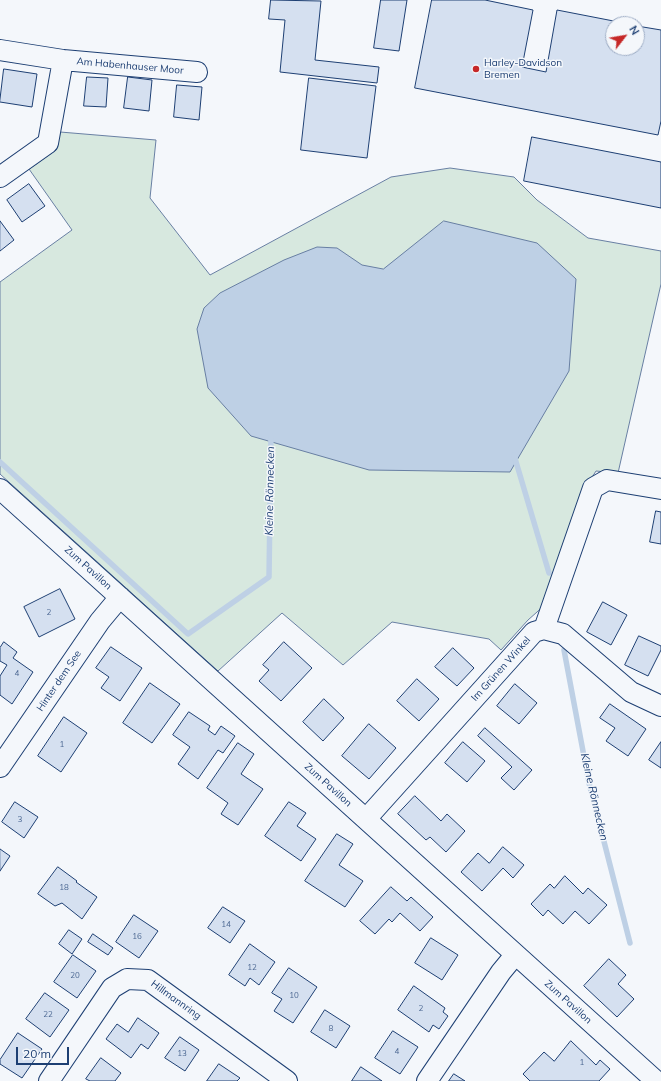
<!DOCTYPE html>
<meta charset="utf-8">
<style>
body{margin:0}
#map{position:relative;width:661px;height:1081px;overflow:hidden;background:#f4f7fb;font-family:Mulish,sans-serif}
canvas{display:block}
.north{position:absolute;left:605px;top:16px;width:40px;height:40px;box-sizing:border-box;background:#f4f7fb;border:1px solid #9eadc5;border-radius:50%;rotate:59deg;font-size:11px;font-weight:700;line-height:16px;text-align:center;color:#1d3f73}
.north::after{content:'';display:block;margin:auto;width:14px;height:18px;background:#c62828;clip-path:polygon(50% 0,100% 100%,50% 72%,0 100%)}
.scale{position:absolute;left:16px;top:1047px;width:53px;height:18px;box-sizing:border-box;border:2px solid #1d3f73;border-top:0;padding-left:5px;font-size:12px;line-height:14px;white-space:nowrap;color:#1d3f73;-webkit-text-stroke:3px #f4f7fb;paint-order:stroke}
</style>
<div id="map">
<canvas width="661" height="1081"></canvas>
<div class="north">N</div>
<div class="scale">20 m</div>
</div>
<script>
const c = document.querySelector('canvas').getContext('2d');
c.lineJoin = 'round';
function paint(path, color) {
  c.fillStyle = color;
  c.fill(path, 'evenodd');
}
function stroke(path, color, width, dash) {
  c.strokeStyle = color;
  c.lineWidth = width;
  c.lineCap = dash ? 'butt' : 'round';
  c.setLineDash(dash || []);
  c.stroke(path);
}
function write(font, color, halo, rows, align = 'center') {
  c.font = font + ' Mulish,sans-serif';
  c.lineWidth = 3;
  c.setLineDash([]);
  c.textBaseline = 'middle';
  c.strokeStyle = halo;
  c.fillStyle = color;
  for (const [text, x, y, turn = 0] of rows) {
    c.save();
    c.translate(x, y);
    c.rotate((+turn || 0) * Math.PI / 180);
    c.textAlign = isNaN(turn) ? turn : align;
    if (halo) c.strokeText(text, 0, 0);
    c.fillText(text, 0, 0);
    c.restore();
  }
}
const green = new Path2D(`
 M60,132L156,140L150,198L210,275L391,177L450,168L514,177L537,200L588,238L661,251V284L618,473L596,471L580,496L546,604L528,620L501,650L489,639L392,622L343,665L282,613L218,671L0,474V282L72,230L29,169L56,150Z`);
paint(green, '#d7e8df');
stroke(green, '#687fa3', 1);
const water = new Path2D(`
 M444,221L537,243L576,279L569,371L510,472L369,470L251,436L208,388L197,329L204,308L220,293L284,260L317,247L337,248L362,265L383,269Z`);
paint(water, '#bed0e5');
stroke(water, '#687fa3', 1);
stroke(new Path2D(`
 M514,455L549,573
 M0,462L188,634L269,577L271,436
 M564,650L589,783L630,943`), '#bed0e5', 5.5);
const building = new Path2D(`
 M271,0L321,1L315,60L379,67L377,83L280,72L285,20L269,19Z
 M381,0H407L399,51L374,48Z
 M432,0H485L533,10L522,67L546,72L557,10L629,24H613V48H637V26L661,30V121L658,135L415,88Z
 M4,69L37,74L32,107L0,102Z
 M87,77L108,78L106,107L84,106Z
 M128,77L152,80L149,111L124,108Z
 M309,78L376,86L367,158L301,150Z
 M177,85L202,87L199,120L174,117Z
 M532,137L661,162V208L524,181Z
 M29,184L45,206L22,222L7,200Z
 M0,221L14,240L0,251Z
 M656,511L661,512V544L650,542Z
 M60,589L75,619L39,637L24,607Z
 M603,602L627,615L611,645L587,632Z
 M639,636L661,646V650L648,676L625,665Z
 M4,642L17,652L13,658L33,672L12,704L0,695V676L7,665L0,661V648Z
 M284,642L312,668L281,701L259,681L269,670L263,665Z
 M111,647L142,668L120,701L101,688L109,677L96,668Z
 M453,648L474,668L457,686L435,667Z
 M417,679L439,699L419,721L397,701Z
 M150,683L180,704L152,743L123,723Z
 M515,684L537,703L519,724L497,706Z
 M324,699L344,718L323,741L303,722Z
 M610,704L646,729L628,756L606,741L615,728L600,718Z
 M189,712L210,726L208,730L215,735L221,726L235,736L223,753L218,750L198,779L178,764L190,747L173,735Z
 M64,717L87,733L61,772L38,756Z
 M369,724L396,748L369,779L342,756Z
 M485,728L532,770L514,790L501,778L512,767L478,736Z
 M463,742L485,761L467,782L445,763Z
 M661,742V768L649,760Z
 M238,743L254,754L241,774L263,789L238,825L221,814L228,803L207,788Z
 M415,796L441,821L447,814L465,831L446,852L430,837L426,840L398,814Z
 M15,802L38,817L24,838L2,822Z
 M289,802L306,813L297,826L316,839L301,861L265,836Z
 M337,834L353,844L339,865L363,881L345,907L305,881Z
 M503,847L524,865L513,878L503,868L482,891L461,872L478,853L489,863Z
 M0,849L10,856L0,871Z
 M58,867L77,881L76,882L97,897L82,919L62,903L55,906L38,894Z
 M565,876L583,894L588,888L607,905L589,924L575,911L563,924L548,910L543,916L531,904L550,884L554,888Z
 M391,887L407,901L411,897L433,917L420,931L400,913L392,922L389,919L375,934L360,921Z
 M223,907L245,921L230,943L208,928Z
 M134,915L158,931L139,958L116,942Z
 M69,930L82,939L72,954L59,944Z
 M93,934L113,948L108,955L88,942Z
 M431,938L458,955L442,980L415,963Z
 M250,944L275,962L259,985L250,978L245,986L229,975Z
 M73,955L96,971L77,998L54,982Z
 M609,959L626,975L618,984L634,999L617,1017L584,986Z
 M289,968L317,987L293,1023L274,1011L282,999L272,993Z
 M414,986L445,1008L443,1012L448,1016L439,1029L433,1025L429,1032L398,1010Z
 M45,993L69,1010L50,1037L26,1019Z
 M325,1010L350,1026L336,1048L311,1032Z
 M138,1018L159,1033L148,1049L141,1044L131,1058L106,1039L117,1024L128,1032Z
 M393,1031L418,1047L400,1074L375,1058Z
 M18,1033L42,1049L22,1078L0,1064V1060Z
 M180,1037L199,1050L185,1071L165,1058Z
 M571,1041L596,1065L600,1060L610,1069L599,1081H530L523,1074L544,1052L554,1061Z
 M101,1058L121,1073L115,1081H90L86,1079Z
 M219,1064L240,1078L237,1081H207Z
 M361,1067L382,1081H352Z
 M454,1074L465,1081H449Z`);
paint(building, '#d5e0f0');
stroke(building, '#1d3f73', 1);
const minor = new Path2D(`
 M0,50L63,60L197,72
 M0,177L48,143L63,60
 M0,489L656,1081
 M544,629L593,488L607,480L661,489
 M0,767L100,621L120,597
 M366,819L534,632L544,629L563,634L631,692L661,706
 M49,1081L112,988L127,979L148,980L287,1081
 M427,1081L501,972L515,955`);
stroke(minor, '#1d3f73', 22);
stroke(minor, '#f4f7fb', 20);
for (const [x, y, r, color] of [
 [476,69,4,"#c62828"]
]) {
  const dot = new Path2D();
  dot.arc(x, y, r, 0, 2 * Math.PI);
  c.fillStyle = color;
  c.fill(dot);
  stroke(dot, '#f4f7fb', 1.5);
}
write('8px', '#4b6792', null, [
 ["2",49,613],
 ["4",17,674],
 ["1",62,745],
 ["3",20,820],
 ["18",64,888],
 ["14",226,925],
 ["16",137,937],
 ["12",252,968],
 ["20",75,976],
 ["10",294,996],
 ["2",421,1009],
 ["22",48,1015],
 ["8",331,1029],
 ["4",397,1052],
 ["13",182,1054],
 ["1",582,1063]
]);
write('10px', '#1d3f73', '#f4f7fb', [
 ["Harley-Davidson",484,63],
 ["Bremen",484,75]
], 'left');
write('10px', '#1d3f73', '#f4f7fb', [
 ["Am Habenhauser Moor",130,66,5],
 ["Zum Pavillon",88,568,42],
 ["Im Grünen Winkel",501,669,-48],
 ["Hinter dem See",59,681,-56],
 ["Zum Pavillon",328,785,42],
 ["Hillmannring",176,1000,36],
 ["Zum Pavillon",568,1002,42]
]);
write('italic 11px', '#1d3f73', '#f4f7fb', [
 ["Kleine Rönnecken",270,491,-89],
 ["Kleine Rönnecken",594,797,77]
]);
</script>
